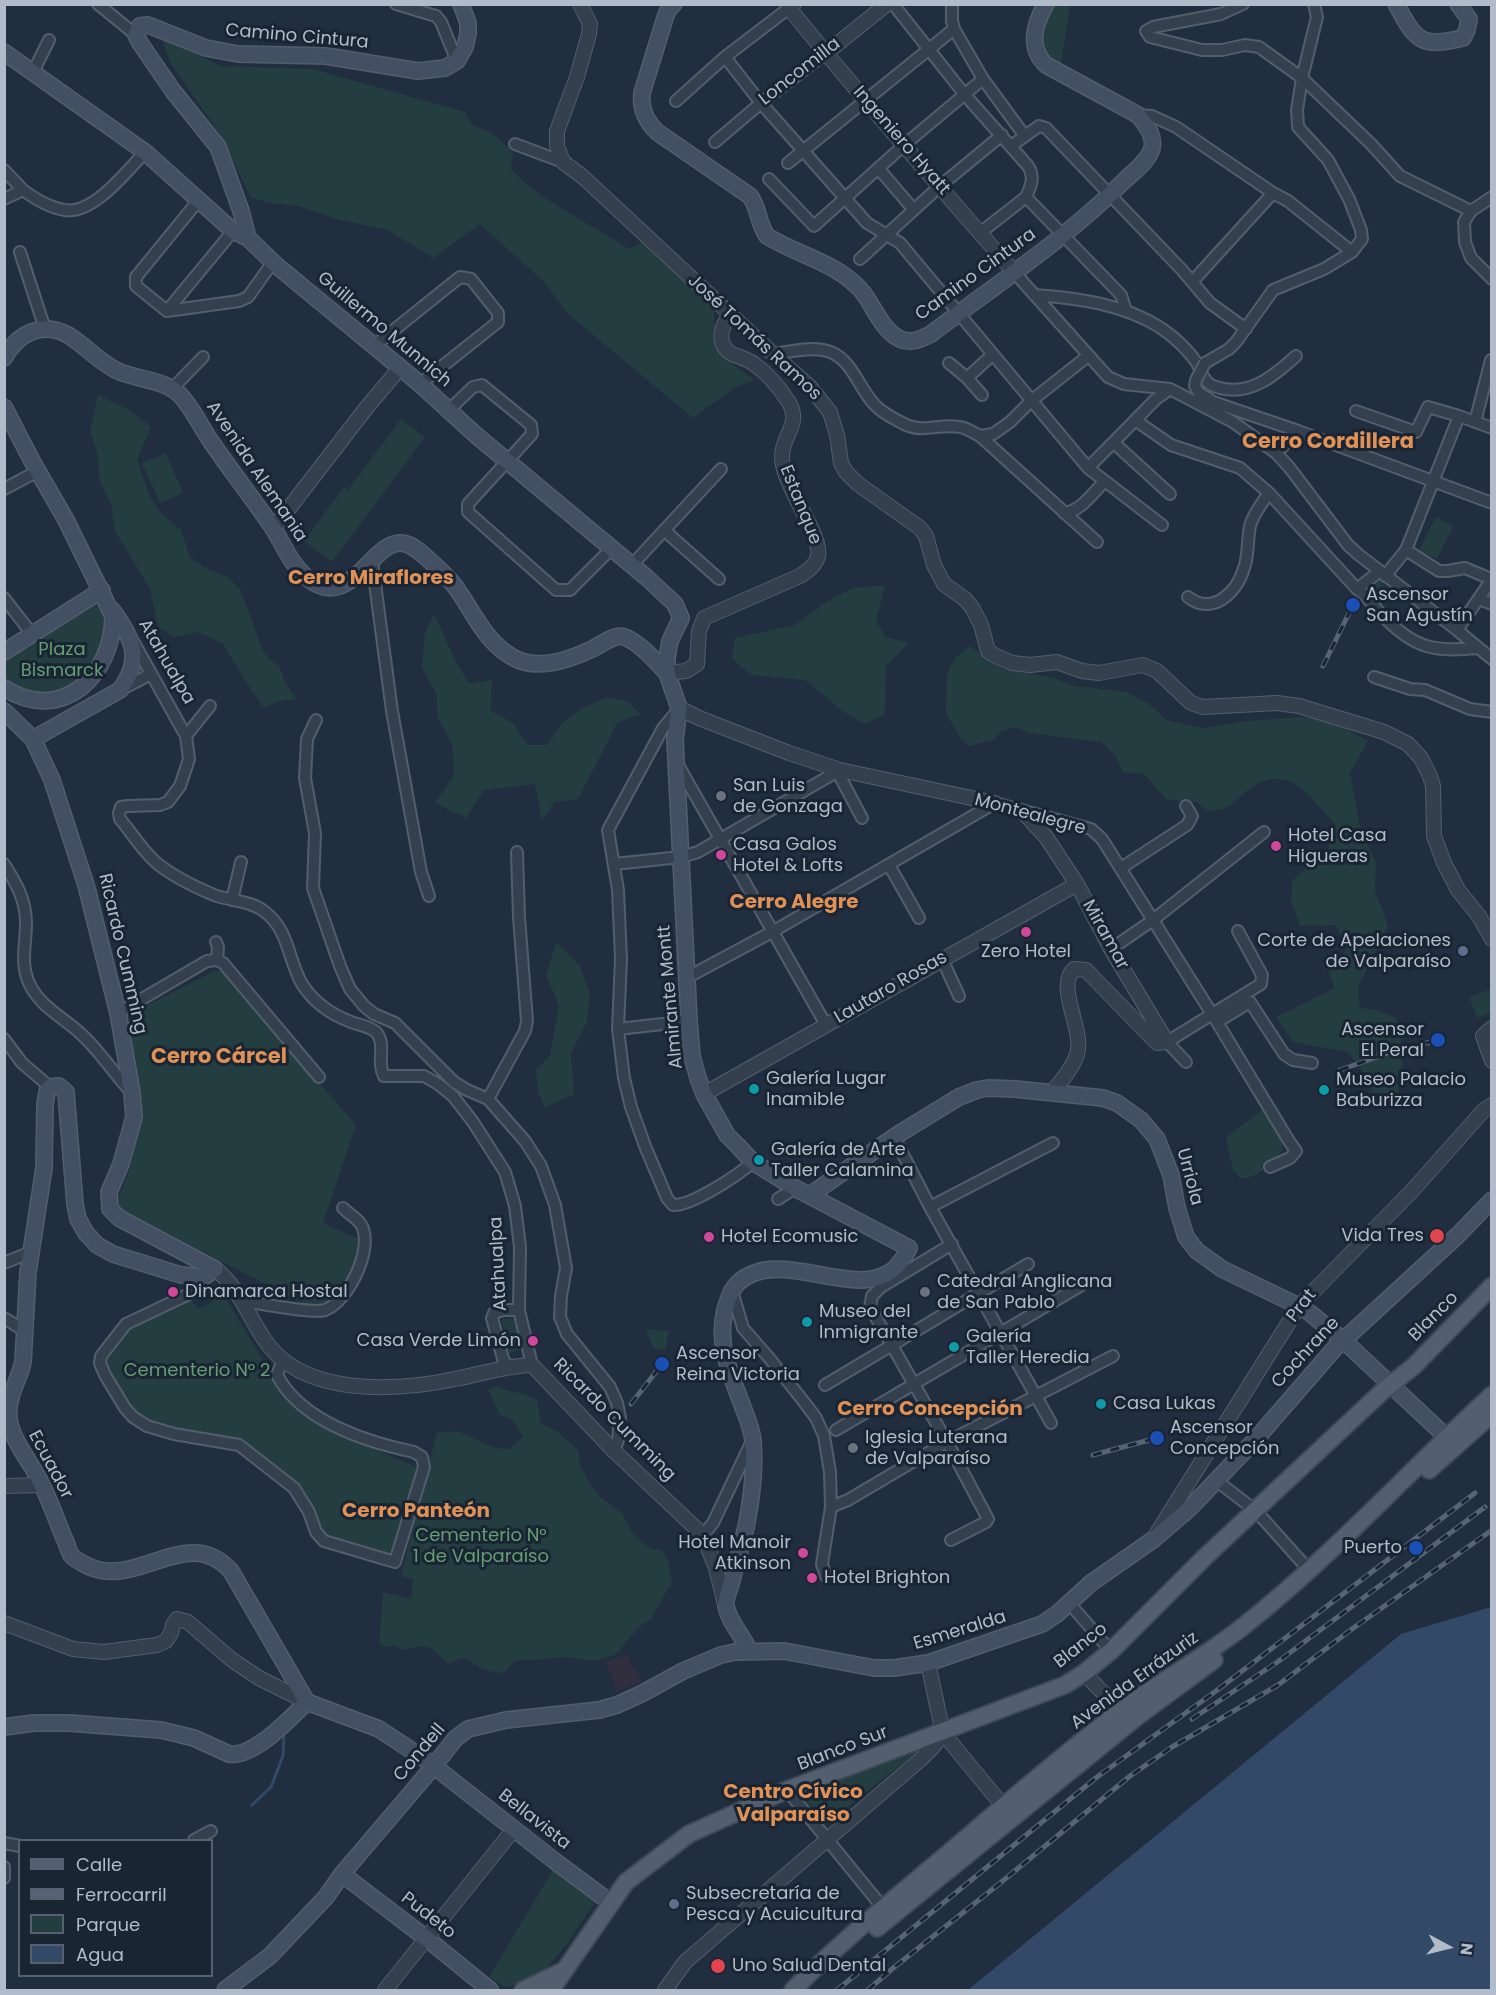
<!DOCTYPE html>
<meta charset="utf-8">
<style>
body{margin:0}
#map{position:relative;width:1496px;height:1995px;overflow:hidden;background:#212e3f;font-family:Poppins,sans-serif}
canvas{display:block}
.frame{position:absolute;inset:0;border:6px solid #b1bbca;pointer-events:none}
.legend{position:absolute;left:18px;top:1839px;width:195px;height:138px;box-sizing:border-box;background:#1a2534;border:2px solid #566170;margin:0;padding:8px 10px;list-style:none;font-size:18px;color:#b1bbca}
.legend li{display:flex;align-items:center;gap:12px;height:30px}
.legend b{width:30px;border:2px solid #566170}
.north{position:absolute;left:1418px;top:1917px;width:60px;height:60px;-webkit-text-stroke:4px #1a2534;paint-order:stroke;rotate:97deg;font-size:16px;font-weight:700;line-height:24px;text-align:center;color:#b1bbca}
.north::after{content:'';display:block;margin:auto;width:21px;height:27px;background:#b1bbca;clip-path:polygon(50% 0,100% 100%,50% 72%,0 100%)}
</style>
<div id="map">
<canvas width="1496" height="1995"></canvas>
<div class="frame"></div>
<ul class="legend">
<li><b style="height:8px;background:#535f6f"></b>Calle</li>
<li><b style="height:8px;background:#576476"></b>Ferrocarril</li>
<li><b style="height:16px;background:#233d40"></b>Parque</li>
<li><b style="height:16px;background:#334968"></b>Agua</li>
</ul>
<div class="north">N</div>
</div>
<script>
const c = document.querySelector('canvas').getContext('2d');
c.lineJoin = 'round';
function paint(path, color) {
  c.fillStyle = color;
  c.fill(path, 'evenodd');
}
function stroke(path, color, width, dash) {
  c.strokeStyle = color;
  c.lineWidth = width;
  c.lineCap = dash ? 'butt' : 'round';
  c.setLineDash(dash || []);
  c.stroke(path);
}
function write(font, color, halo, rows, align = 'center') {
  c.font = font + ' Poppins,sans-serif';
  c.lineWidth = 6;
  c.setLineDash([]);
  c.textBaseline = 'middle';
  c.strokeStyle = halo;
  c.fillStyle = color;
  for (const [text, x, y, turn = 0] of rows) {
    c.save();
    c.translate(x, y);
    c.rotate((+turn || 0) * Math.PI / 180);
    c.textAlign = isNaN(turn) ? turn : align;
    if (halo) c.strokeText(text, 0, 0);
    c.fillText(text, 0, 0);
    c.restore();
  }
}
paint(new Path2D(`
 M627,1655L641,1682L617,1691L606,1662Z`), '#302e3f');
paint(new Path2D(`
 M1056,5H1070L1061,65L1043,57L1039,37L1044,14Z
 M161,37L221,66L313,69L465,112L472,125L492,133L513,152L511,169L530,187L551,202L629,249L643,242L714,309L715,337L732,364L755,380L736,387L693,418L568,314L543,281L480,224L433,258L388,230L340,220L298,206L271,203L251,198L222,137L170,62Z
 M98,395L131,411L151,427L137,460L150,497L162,514L181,530L190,557L207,569L226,576L240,589L264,653L280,668L285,682L296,699L281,701L264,708L244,679L223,644L198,632L174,637L158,627L150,589L115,531L111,504L100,482L97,452L90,431Z
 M401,419L425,437L332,562L304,541L344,487L348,490Z
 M166,453L183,493L160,503L142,463Z
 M1436,517L1454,526L1437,559L1419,550Z
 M1379,581L1395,595L1379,608L1368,592Z
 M872,586H885L876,621L886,637L909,643L886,666L885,715L865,724L844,712L805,680L752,675L732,659L735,638L795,625L826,602L853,588Z
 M101,598L111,637L82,684L47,698L5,684V660Z
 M434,614L456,662L469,683L492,680L491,711L513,723L528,745H547L562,723L580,709L607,697L627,701L641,714L618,722L578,799L555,802L542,821L535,784L484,790L466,818L435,803L454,775L452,744L438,719L436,694L422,667L425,632Z
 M970,646L1001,668L1053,678L1075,686L1126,692L1149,704L1167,720L1203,728L1248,721L1300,717L1319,719L1346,729L1368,741L1350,773L1361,831L1376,863L1375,892L1382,907L1388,927L1358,987L1360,1008L1377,1010L1396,1018C1406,1051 1403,1074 1395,1106L1373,1095L1365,1075L1348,1052L1293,1042L1276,1017L1334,988L1329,970L1347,949L1336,925L1300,926L1291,901L1292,881L1328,849L1335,824C1308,796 1289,761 1248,790C1241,795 1234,804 1226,808C1222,810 1213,810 1208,811L1196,802L1167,800L1144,774L1123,772L1114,754L1102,742L1028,733L1016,727L1002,731L993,740L969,746L961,739L946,713L947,673L956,657Z
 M556,942L580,966L590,995L587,1022L571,1053L574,1094L545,1108L538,1093L536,1070L550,1055L559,1006L546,975Z
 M214,971H222L356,1125L323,1223L358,1239C358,1263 349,1306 318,1308C312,1308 302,1302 296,1300L119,1208V1196L131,1165L140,1122L123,1018Z
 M1491,989V1013L1477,1018L1469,997Z
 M1264,1109L1282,1142V1151C1271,1163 1256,1180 1240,1178L1233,1171L1226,1137Z
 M219,1287C245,1329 282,1401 323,1426L418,1468L391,1567L319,1545L322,1531L307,1506L233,1443L148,1422C128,1409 119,1386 108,1365L107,1360L132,1327L191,1300L199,1309L212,1302L210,1294Z
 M502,1319H517L520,1350L507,1354Z
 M645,1329L669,1331L665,1350L654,1349Z
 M498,1386C513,1395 521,1390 537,1400L541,1423L558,1432L578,1450L580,1465L588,1480L600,1497L622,1513L633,1534L651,1549L662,1550L668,1560L672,1585L666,1592L651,1619L640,1626L615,1655L594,1661L565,1657L515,1661L504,1673C497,1672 490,1672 483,1669C469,1663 467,1651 451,1664C445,1662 444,1660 439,1655C428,1642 417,1647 402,1650L395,1645L385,1647L379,1643L383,1592L411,1599L413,1579L401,1576L437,1433L457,1431L495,1448L509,1449L523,1437L512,1419L500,1415L488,1390Z
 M918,1747L919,1750L825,1825L799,1792Z
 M554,1868L595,1903C578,1926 557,1964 532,1979C524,1983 514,1985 505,1987L489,1977Z`), '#233d40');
paint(new Path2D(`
 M1491,1607V1990H968L1401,1634Z`), '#334968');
stroke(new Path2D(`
 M252,1805L271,1787L283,1756L284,1733`), '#334968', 3);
const minor = new Path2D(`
 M98,4L136,35
 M396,4L436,16L441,22L457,61
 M893,4L965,95L1028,166C1035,177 1031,186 1026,197L1121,295L1126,311
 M952,4V21L954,29L983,79L1024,135
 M1243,4L1221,14L1153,27L1146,31L1150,37L1202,50H1222L1245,45L1259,47L1302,78L1371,144L1400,176L1471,211
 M725,57L761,103L867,223L900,243L1088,468L1162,525
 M33,72L49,40
 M676,101L725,57L789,8
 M1138,115L1152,116L1176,127L1273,193L1288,201L1352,252
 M715,142L761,103L826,53
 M515,144L563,162
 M1011,146L1039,126L1046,128L1182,270L1210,303L1246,329
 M788,163L954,29
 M878,168L914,210
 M4,170L23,190
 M769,179L814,226L903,146L983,79
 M1492,197L1471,211L1464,222L1465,242L1471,258L1492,279
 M4,199L23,190C35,199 51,208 65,210C93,215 128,170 145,152
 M198,201L136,277V286L167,311L239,301L248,297L273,262
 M980,233L1026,197
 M20,252L45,329
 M860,259L940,186L1002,135
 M1014,272L1108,377L1124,384L1170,389L1233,422L1276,453L1289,467L1348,545L1359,555L1457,630L1492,659
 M1192,282L1273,193
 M1034,295C1077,298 1124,304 1161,328C1174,337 1188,350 1197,363C1200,368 1201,375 1205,379C1208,384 1215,387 1220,388C1251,396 1275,375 1296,356
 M167,311L233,231
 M374,346L460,277L471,279L498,313V322L420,384
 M773,354C789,352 806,347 823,350C852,355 857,387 875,405C883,414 895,419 906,425C924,433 941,423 960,427C967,428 974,433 980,436L1097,542
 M949,363L967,378L982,395
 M1205,363L1229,349L1236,342L1273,290L1324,269L1352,252L1362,239L1361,230L1349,199L1328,160L1298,127L1297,110L1302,78L1317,17L1314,4
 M967,378L992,355
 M1196,380L1195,386L1198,392L1213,402L1298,431L1492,503
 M172,389L203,357
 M449,410L473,387L482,385L531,425L532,434L468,504V512L556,590H570L612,548
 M1356,411L1416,432L1428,407L1459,416L1492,428
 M1135,420L1171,445L1240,468L1269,493L1357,589C1368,596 1374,607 1383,616C1415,649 1434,652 1478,648
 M1475,422L1491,360
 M980,436L993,434L1010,422L1031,401L1088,356
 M1114,443L1170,494
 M1276,453L1298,431
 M1088,468L1156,399L1170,389
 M4,489L38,471
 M1064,513C1081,511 1092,494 1104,482
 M664,530L719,579
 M1406,550L1439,571H1448L1465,568L1491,579
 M372,561L392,711L421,872L429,896
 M632,565L721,469
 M1385,576L1406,550L1459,416
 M1357,589L1380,571
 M1188,597C1212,616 1237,593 1244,568C1249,555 1247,540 1250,526C1253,514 1262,503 1269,493
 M4,598L32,634
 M1479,599L1492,604
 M1457,630L1492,579
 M134,643L186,736L189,759L180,786L168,802L160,805L128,806L121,807L119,813L120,819C132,833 143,852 158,864C174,877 195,887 214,895C230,901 252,901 265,912C289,930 288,960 302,984C314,1003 330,1014 351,1022C359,1025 369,1026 376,1032C387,1045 376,1062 384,1076H424L438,1084L453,1096L473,1122L505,1172L515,1206L520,1247L519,1310L532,1365
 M1374,677L1410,689L1425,690L1470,709L1492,712
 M120,690L151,674
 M679,709L663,728L608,830L618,890L621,959L618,1029L624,1078L631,1107L645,1146L667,1198L673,1205C692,1206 738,1175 753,1162
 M316,720L307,739L305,778L315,833L313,888L340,966L350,989L364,1006L374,1014L395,1023L454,1082L467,1090L488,1099L525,1141L541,1166L555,1205L566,1268L561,1296L560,1317L567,1334L610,1387L617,1403L620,1417L618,1440L614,1451
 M186,736L210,706
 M678,765L826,1025
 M838,773L862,818
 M4,864C16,883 26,900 26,923C26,944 20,963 29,983C40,1007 63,1017 81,1034C100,1051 114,1074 132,1093
 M614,864L681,857L698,852L840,770
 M889,865L919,918
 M1121,868L1187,825L1192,816L1186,806
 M232,900L241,862
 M216,942L218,947L217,960
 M1111,949L1153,920L1264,832
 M942,959L959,996
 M688,977L772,932L995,803L1091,829L1102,839L1217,1022L1289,1141L1296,1151L1290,1158L1270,1167
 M118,1013L207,961L217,960L223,963L319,1077
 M1217,1022L1250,1002L1284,1054L1293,1060L1312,1063
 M618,1029L689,1021
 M4,1039L22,1063L50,1087
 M1186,1062L1167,1042L1261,984L1262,975L1238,931
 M488,1099L525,1031L527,1021L519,917L517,852
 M894,1137L930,1207L1051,1423
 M778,1199L795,1188
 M930,1207L1053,1143
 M4,1263L31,1252
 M204,1277L189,1294L126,1324L101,1356L100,1363L105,1375L125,1408L133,1417L147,1426L174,1434L239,1445L294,1488L309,1512L316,1532L324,1541L395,1562L424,1467L422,1457L414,1452C367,1442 301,1421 277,1375L283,1360
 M732,1291L743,1328L770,1359L804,1402L816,1418L824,1436L830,1472L831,1507L822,1564L826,1576
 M243,1301C259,1303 313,1314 325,1310C349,1301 376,1245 360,1223C356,1218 348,1213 343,1208
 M4,1318L25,1331
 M508,1366L503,1359L492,1318L494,1313L503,1310H519
 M825,1385L1028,1264
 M836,1430L1080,1286
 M1217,1481L1256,1511L1308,1569
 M831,1507L848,1500L943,1444L1113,1356
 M703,1535L713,1523L752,1441
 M951,1540L986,1522L988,1519L947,1442L870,1307L872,1296L881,1287L952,1244
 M1069,1603L1111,1651
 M787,1790L883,1908
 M194,1840L211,1831
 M4,1843L20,1846
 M4,1867V1878`);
const tertiary = new Path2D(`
 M580,4L590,24L589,34L577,77L557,131V146L563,162L583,177L773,354L810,387L830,412L837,435L841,463L846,472L858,484L920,528L926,536L934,565L944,584L966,600L973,609L981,625L988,651L996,656L1012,663L1030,665L1057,662L1082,671L1099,673L1143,665L1157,671L1191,703L1203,707L1277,703L1299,706L1384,732L1408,744L1421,758L1430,776L1433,786L1434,836L1444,863L1458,890L1479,916L1492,939
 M794,4L789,8C862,98 938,185 1014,272
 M826,53L887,4
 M273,529L367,407L400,368
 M667,673L686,671L697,664L699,631L704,618L800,576C808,571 816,565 818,556C823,536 782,485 782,457C781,436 803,424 788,401C779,387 767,373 754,364C746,358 734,356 729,352C716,342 722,325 730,315
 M679,708L699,718L789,753L840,770L995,803
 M1022,811L1046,837L1077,884L1111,949L1167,1042L1157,1043L1086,970L1074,969C1055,986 1085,1032 1077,1054C1073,1068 1061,1082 1051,1093
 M1492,1028L1483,1036L1492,1061
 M704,1094L1077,884
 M215,1269C246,1292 253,1336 283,1360C327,1395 403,1390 455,1379C482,1374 504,1366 532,1365L614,1451L703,1535L716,1568L725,1604
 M4,1486L43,1485
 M1157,1533L1299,1306L1411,1192L1484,1110L1492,1105
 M4,1623L73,1649L104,1652L157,1645L166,1641L171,1633L173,1625L177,1619L188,1622L232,1660L259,1678L307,1702
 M928,1663L943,1733L1003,1806
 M1084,1673L1110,1700L1125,1721
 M385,1990L514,1829
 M665,1990L685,1962L921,1759L933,1747L943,1733`);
const secondary = new Path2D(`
 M674,4L668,10L665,18L642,93C640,109 646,121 657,132L750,196C759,208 758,224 767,236C797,255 835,262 860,289C873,303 881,330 900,339C911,344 921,339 931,334C997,284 1067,238 1126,179C1135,171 1149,160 1152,148C1155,135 1145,124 1138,115L1046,65C1028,48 1034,24 1046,4
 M1396,4C1416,41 1420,48 1463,38L1467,30L1469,19L1458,4
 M4,52L145,152L233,231L248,238L276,265L420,384L477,436L646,577L675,604L681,618L670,641L667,658V673L679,708L675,740L689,1021L692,1056L698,1078L704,1094L727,1135L738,1146L753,1162L795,1188L909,1248C905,1256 900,1264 893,1270C854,1301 780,1246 739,1282C731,1289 728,1300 725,1310C716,1346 732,1377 744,1410C748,1420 752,1430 753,1441C755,1468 752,1496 747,1522C743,1543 736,1563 731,1584C729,1590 725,1599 726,1606C729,1622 742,1635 749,1650
 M248,238L241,211L218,147L173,91L140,43L136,35L140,26L148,25L206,48L238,54L326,56L418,71L445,68L457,61L465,47L468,34V23L461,4
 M4,358C18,333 42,321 68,335C86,346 101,364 120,372C140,380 167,380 182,397C194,411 202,429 212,443C232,472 253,499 273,528C283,544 291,564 306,577C350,615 371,540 402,543C412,544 420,552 428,559C437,567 447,576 454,585C473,610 484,642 514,658C538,671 569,660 592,649C601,645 615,633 625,637C641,644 655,661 667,673
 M4,407L32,461L66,520L113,616C113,675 62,725 4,688
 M4,652L102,590
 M4,711L33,739L52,780L86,885L118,1013L132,1093L134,1117L121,1164L109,1192L110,1209L119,1218L215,1269L204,1277L181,1275L113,1254L97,1245L86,1233L78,1219L75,1204L66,1092L59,1086L50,1087L47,1092L45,1104L44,1168L28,1272L23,1362C20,1376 13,1387 10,1401C2,1434 31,1459 43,1487C51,1504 57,1521 64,1538C67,1543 68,1550 71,1555C75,1560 84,1564 90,1567C139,1588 188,1523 231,1571L307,1702
 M33,739L120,690C143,659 133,638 112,610
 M810,1195L897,1135L959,1097L977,1090L988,1088L1015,1089L1103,1098L1117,1103L1141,1120L1157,1139L1171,1175L1177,1208L1186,1237L1197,1251L1222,1269L1305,1309L1343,1340L1455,1445
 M307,1702L379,1729L426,1760L556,1862L611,1903
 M4,1727L34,1723H69L161,1730L194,1738L229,1754C254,1758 290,1718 307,1702
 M342,1874L431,1942L490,1990
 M225,1990L270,1956L326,1897L342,1874L434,1766L455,1739L468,1729L506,1720L599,1710L617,1705L643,1693L683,1671L721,1655L735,1652L784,1651L874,1668H894L928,1663L1042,1624L1057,1614L1091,1583L1154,1539L1189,1509L1255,1440L1335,1348L1458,1235L1492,1200`);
const primary = new Path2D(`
 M1429,1470L1492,1414
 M877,1928L1138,1716L1214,1660
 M523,1990L563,1971
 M551,1990L626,1882L689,1834L787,1790L1065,1685L1084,1673L1111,1651L1205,1557L1385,1389L1414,1366L1492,1286
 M793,1990C838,1944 889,1903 938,1862C998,1811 1057,1759 1119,1712C1160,1681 1205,1657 1245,1625C1333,1555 1409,1471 1492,1395`);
stroke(minor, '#535e6d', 14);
stroke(tertiary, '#535e6d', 16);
stroke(secondary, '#535e6d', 18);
stroke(primary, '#3e4958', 20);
stroke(minor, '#35404f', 10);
stroke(tertiary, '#35404f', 14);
stroke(secondary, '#434f62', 15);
stroke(primary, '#535f6f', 16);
const rail = new Path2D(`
 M1323,666L1353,605
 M1340,1070L1388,1053L1438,1040
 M631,1404L662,1364
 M1093,1455L1157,1438
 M1192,1719L1276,1663L1485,1507
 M837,1990L1097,1777L1216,1691L1475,1493
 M868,1990L892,1969L999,1884L1130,1776L1172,1747L1278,1685L1352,1629L1492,1530`);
stroke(rail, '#576476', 5);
stroke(rail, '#1a2534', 3, [9]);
const minorBridge = new Path2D(`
 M1196,380L1205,363`);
stroke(minorBridge, '#535e6d', 14, []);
stroke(minorBridge, '#35404f', 10);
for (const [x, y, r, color] of [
 [1353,605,8,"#1a4fb4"],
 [721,796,6,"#6b7280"],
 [1276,846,6,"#d1479c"],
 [721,855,6,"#d1479c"],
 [1026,932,6,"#d1479c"],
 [1463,951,6,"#5c6f8a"],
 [1438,1040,8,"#1a4fb4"],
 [754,1089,6,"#0f9aa8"],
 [1324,1090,6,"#0f9aa8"],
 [759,1160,6,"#0f9aa8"],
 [1437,1236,8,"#e0444e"],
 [709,1237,6,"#d1479c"],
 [173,1292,6,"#d1479c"],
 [925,1292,6,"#6b7280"],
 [807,1322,6,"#0f9aa8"],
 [533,1341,6,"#d1479c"],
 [954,1347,6,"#0f9aa8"],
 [662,1364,8,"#1a4fb4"],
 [1101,1404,6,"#0f9aa8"],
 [1157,1438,8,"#1a4fb4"],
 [853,1448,6,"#6b7280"],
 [1416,1548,8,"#1a4fb4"],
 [803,1553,6,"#d1479c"],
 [812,1578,6,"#d1479c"],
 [674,1904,6,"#5c6f8a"],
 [718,1966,8,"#e0444e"]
]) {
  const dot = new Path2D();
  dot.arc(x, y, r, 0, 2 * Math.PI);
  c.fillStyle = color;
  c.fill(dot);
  stroke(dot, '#1a2534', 2);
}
write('18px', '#b1bbca', '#1a2534', [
 ["Camino Cintura",297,37,5],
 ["Loncomilla",800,72,-38],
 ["Ingeniero Hyatt",901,141,49],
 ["Camino Cintura",976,275,-36],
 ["Guillermo Munnich",384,330,40],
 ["José Tomás Ramos",754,338,43],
 ["Avenida Alemania",256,472,56],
 ["Estanque",800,505,68],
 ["Atahualpa",166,662,60],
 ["Montealegre",1030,815,15],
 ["Miramar",1105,935,61],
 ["Ricardo Cumming",122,954,77],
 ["Lautaro Rosas",891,988,-30],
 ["Almirante Montt",671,997,-95],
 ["Urriola",1189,1177,75],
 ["Atahualpa",499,1264,-93],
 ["Prat",1302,1306,-52],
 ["Blanco",1434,1317,-45],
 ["Cochrane",1306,1353,-47],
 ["Ricardo Cumming",614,1420,45],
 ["Ecuador",50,1465,62],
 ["Esmeralda",960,1631,-17],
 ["Blanco",1081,1646,-38],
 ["Avenida Errázuriz",1135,1681,-36],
 ["Blanco Sur",843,1749,-21],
 ["Condell",420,1753,-50],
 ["Bellavista",534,1820,38],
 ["Pudeto",428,1916,38]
]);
write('18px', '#b1bbca', '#1a2534', [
 ["Ascensor",1366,595],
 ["San Agustín",1366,616],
 ["San Luis",733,786],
 ["de Gonzaga",733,807],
 ["Hotel Casa",1288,836],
 ["Higueras",1288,857],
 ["Casa Galos",733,845],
 ["Hotel & Lofts",733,866],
 ["Corte de Apelaciones",1451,941,"right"],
 ["de Valparaíso",1451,962,"right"],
 ["Zero Hotel",1026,952,"center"],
 ["Ascensor",1424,1030,"right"],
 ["El Peral",1424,1051,"right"],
 ["Galería Lugar",766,1079],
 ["Inamible",766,1100],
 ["Museo Palacio",1336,1080],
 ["Baburizza",1336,1101],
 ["Galería de Arte",771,1150],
 ["Taller Calamina",771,1171],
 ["Vida Tres",1424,1236,"right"],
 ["Hotel Ecomusic",721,1237],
 ["Catedral Anglicana",937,1282],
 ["de San Pablo",937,1303],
 ["Dinamarca Hostal",185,1292],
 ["Museo del",819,1312],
 ["Inmigrante",819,1333],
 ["Galería",966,1337],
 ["Taller Heredia",966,1358],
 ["Casa Verde Limón",521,1341,"right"],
 ["Ascensor",676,1354],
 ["Reina Victoria",676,1375],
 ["Casa Lukas",1113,1404],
 ["Ascensor",1170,1428],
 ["Concepción",1170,1449],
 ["Iglesia Luterana",865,1438],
 ["de Valparaíso",865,1459],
 ["Hotel Manoir",791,1543,"right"],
 ["Atkinson",791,1564,"right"],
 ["Puerto",1402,1548,"right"],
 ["Hotel Brighton",824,1578],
 ["Subsecretaría de",686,1894],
 ["Pesca y Acuicultura",686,1915],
 ["Uno Salud Dental",732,1966]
], 'left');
write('18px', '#659e72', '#1a2534', [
 ["Plaza",62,650],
 ["Bismarck",62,671],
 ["Cementerio N° 2",197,1371],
 ["Cementerio N°",481,1536],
 ["1 de Valparaíso",481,1557]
]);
write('bold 20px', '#e09156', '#1a2534', [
 ["Cerro Miraflores",371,579],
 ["Cerro Alegre",794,903],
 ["Cerro Concepción",930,1410],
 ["Cerro Panteón",416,1512],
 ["Centro Cívico",793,1793],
 ["Valparaíso",793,1816]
]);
write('bold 21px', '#e09156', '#1a2534', [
 ["Cerro Cordillera",1328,443],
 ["Cerro Cárcel",219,1058]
]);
</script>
